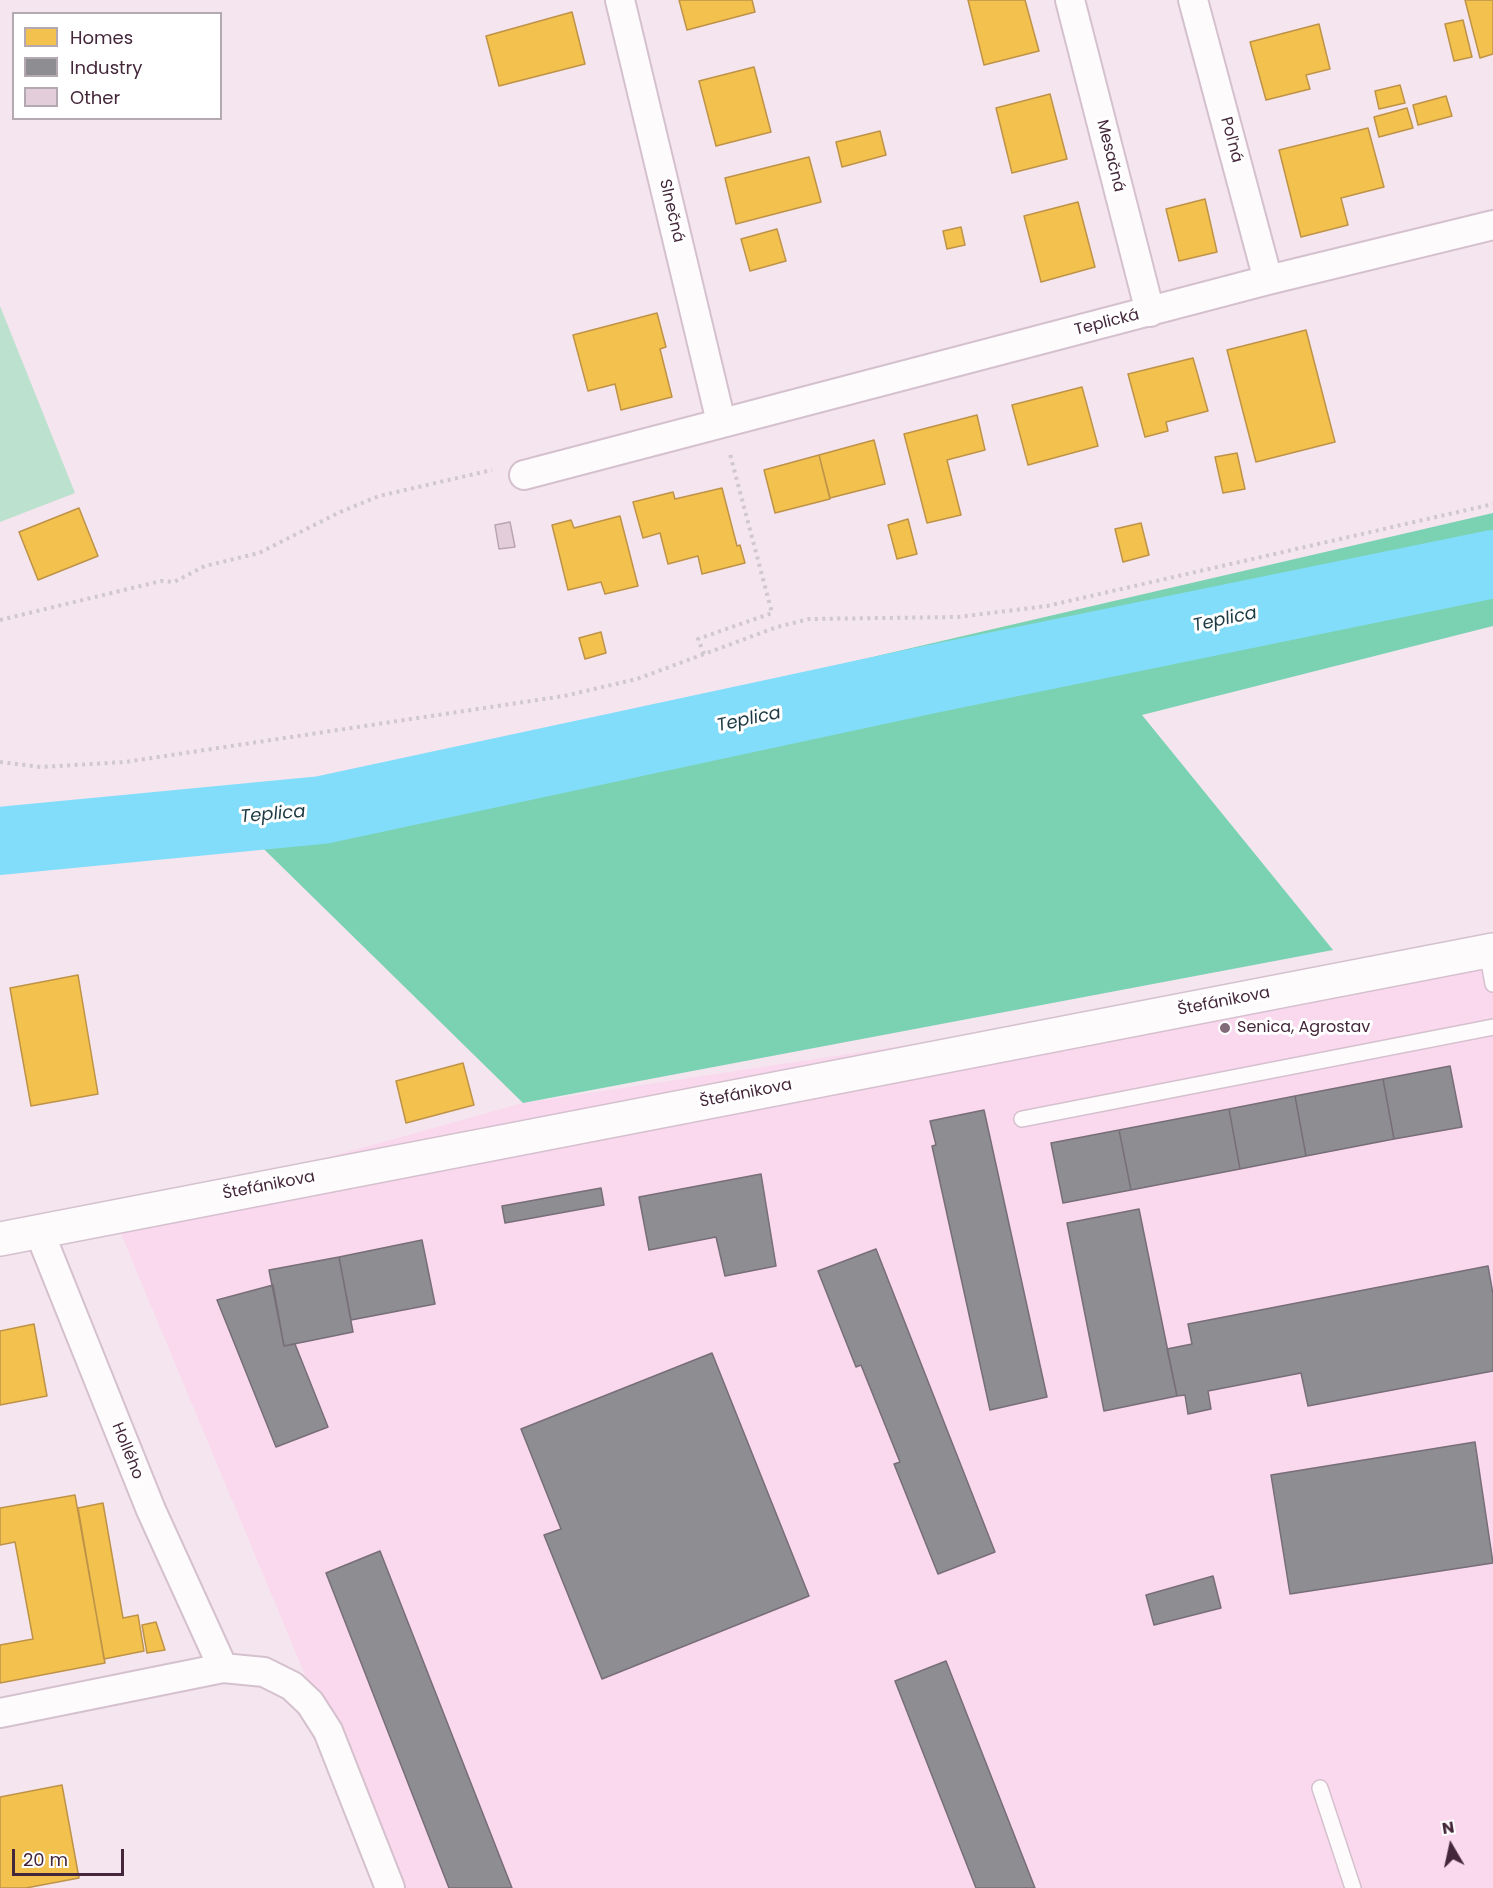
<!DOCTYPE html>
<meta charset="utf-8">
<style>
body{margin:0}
#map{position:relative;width:1493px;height:1888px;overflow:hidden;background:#f5e5ef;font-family:Poppins,sans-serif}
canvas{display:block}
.legend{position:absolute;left:12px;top:12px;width:210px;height:108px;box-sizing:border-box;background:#fff;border:2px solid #b4a9b0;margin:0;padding:8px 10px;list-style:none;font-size:18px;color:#44273a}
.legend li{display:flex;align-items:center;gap:12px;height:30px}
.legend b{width:30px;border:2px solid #b4a9b0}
.north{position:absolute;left:1421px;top:1816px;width:60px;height:60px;-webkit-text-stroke:4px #fff;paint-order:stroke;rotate:351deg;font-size:16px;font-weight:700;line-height:24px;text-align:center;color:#44273a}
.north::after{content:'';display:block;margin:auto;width:21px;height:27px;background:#44273a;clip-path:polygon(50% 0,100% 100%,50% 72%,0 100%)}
.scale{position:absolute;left:12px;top:1849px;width:112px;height:27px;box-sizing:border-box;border:3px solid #44273a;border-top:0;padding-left:8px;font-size:18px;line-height:21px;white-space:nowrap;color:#44273a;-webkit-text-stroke:4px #fff;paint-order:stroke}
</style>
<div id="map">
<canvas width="1493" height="1888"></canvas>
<ul class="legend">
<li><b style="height:16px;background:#f2c14e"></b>Homes</li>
<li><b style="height:16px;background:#8d8d92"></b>Industry</li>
<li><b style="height:16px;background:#e3cddb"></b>Other</li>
</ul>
<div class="north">N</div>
<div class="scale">20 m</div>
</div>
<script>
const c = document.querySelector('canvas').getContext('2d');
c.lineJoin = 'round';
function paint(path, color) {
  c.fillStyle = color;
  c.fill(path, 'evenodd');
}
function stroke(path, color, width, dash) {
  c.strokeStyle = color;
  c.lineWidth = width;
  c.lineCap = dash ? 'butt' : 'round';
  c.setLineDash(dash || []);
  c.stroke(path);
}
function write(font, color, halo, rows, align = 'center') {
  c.font = font + ' Poppins,sans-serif';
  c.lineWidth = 6;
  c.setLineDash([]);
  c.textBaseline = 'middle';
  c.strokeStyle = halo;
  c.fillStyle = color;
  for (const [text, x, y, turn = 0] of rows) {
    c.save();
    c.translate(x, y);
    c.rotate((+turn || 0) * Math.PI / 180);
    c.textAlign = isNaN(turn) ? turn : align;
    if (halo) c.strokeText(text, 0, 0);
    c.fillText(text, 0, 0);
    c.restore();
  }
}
paint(new Path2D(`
 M1493,957V1888H394L114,1217L523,1103Z`), '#fad8ee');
paint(new Path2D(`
 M0,306L75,493L0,522Z`), '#bce1cf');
paint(new Path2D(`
 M1493,513V626L1142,715L1333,950L523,1103L222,808Z`), '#7ad2b3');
const homes = new Path2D(`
 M679,0H752L755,12L687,30Z
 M968,0H1025L1039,51L984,65Z
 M1465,0H1493V54L1480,58Z
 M572,12L585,64L499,86L486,36Z
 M1463,20L1472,57L1454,61L1445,24Z
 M1319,24L1330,69L1306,75L1310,89L1266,100L1250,42Z
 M754,67L771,132L716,146L699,81Z
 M1400,85L1405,103L1379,109L1375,91Z
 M1050,94L1067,159L1012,173L996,108Z
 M1446,96L1452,116L1418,125L1413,105Z
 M1407,108L1413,128L1379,137L1374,117Z
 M1368,128L1384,187L1341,198L1348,225L1301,237L1279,150Z
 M880,131L886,155L842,167L836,142Z
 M809,157L821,202L736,224L725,178Z
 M1205,199L1217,252L1179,261L1166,209Z
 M1078,202L1095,267L1041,282L1024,216Z
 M961,227L965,245L947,249L943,231Z
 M777,229L786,261L750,271L741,239Z
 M657,313L666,347L660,349L672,397L621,410L615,384L588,391L573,335Z
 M1306,330L1335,442L1256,462L1227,350Z
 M1193,358L1208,411L1166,422L1168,431L1145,437L1128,374Z
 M1082,387L1098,446L1028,465L1012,405Z
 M977,415L985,450L947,460L961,515L927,523L904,434Z
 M874,440L885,484L830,498L819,455Z
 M1237,453L1245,489L1223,493L1215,457Z
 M819,455L830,499L775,513L764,470Z
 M722,488L737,546L740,545L745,563L702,574L698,556L668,564L660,533L643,538L633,502L673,492L675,499Z
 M79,508L98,556L38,580L19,532Z
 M620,516L638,586L605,594L601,582L568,590L552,525L571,520L574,528Z
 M908,519L917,554L897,559L888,525Z
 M1141,523L1149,555L1123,562L1115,529Z
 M601,632L606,653L585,659L579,638Z
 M78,975L98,1094L31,1106L10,988Z
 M463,1063L474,1105L406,1123L396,1081Z
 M34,1324L47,1396L0,1405V1331Z
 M75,1495L105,1663L0,1683V1645L33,1639L15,1542L0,1545V1508Z
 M103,1503L123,1618L138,1615L144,1651L104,1659L78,1508Z
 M156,1622L165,1650L147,1653L142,1625Z
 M62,1785L79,1878L26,1888H0V1797Z`);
paint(homes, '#f2c14e');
stroke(homes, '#be9348', 1.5);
const industry = new Path2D(`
 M1450,1066L1462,1127L1394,1139L1383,1079Z
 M1383,1079L1394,1139L1306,1156L1295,1096Z
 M1295,1096L1306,1156L1240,1169L1229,1109Z
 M1229,1109L1240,1169L1131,1190L1119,1130Z
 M984,1110L1047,1397L990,1410L932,1146L936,1145L930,1121Z
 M1119,1130L1131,1190L1063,1203L1051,1143Z
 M761,1174L776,1266L725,1276L716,1237L649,1250L639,1197Z
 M601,1188L604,1205L505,1223L502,1206Z
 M1139,1209L1177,1396L1104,1411L1067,1223Z
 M422,1240L435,1304L351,1320L339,1257Z
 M876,1249L995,1552L938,1574L894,1464L900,1462L861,1365L856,1367L818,1271Z
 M339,1257L353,1332L284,1346L269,1270Z
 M1488,1266L1493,1294V1371L1308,1406L1301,1373L1208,1391L1211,1409L1188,1414L1185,1395L1177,1396L1167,1349L1192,1344L1188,1324Z
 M273,1285L284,1346L295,1344L328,1427L276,1447L217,1300Z
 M712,1353L809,1596L602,1679L544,1535L561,1529L521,1429Z
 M1475,1442L1493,1563L1290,1594L1271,1475Z
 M380,1551L512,1888H449L326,1573Z
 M1213,1576L1221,1608L1154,1625L1146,1595Z
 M946,1661L1035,1888H976L895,1681Z`);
paint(industry, '#8d8d92');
stroke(industry, '#776e78', 1.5);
stroke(new Path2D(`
 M0,841L322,810L932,679L1493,564`), '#82ddfa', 68);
const building = new Path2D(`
 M510,522L515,547L499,549L495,525Z`);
paint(building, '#e3cddb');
stroke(building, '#b9a5b2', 1.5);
const service = new Path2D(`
 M1487,951L1493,984
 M1022,1119L1493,1027
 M1320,1788L1353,1888`);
const minor = new Path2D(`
 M620,0L721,422
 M1070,0L1150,312
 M1193,0L1268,280
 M524,475L1268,280L1493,225
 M39,1231L151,1510L223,1668L264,1672L292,1686L310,1703L328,1731L390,1888
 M0,1713L223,1668`);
const tertiary = new Path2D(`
 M0,1239L1493,950`);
stroke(service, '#d5c1ce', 18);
stroke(minor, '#d5c1ce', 32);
stroke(tertiary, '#d5c1ce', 36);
stroke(new Path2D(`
 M0,620L161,581L174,582L205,566L259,553L338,513L379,496L492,470
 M704,654L698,639L772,613L730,454
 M0,762L41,767L125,762L564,696L637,679L777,627L809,619L958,617L1047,606L1493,504`), '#d0c8cd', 4, [3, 4.5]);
stroke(service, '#fefbfd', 15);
stroke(minor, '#fefbfd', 28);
stroke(tertiary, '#fefbfd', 33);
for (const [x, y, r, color] of [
 [1225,1028,6,"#826a79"]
]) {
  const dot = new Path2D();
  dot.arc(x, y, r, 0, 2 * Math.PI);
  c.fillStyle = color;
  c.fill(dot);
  stroke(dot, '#fff', 2);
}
write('16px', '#44273a', '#fff', [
 ["Poľná",1231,140,75],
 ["Mesačná",1110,156,76],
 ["Slnečná",671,211,77],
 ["Teplická",1107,323,-14],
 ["Štefánikova",1224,1002,-11],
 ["Štefánikova",746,1094,-11],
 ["Štefánikova",269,1186,-11],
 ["Hollého",127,1451,68]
]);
write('16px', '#44273a', '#fff', [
 ["Senica, Agrostav",1237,1028]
], 'left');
write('italic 18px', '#1e3b44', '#fff', [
 ["Teplica",1225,620,-12],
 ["Teplica",749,720,-12],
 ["Teplica",273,815,-5]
]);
</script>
